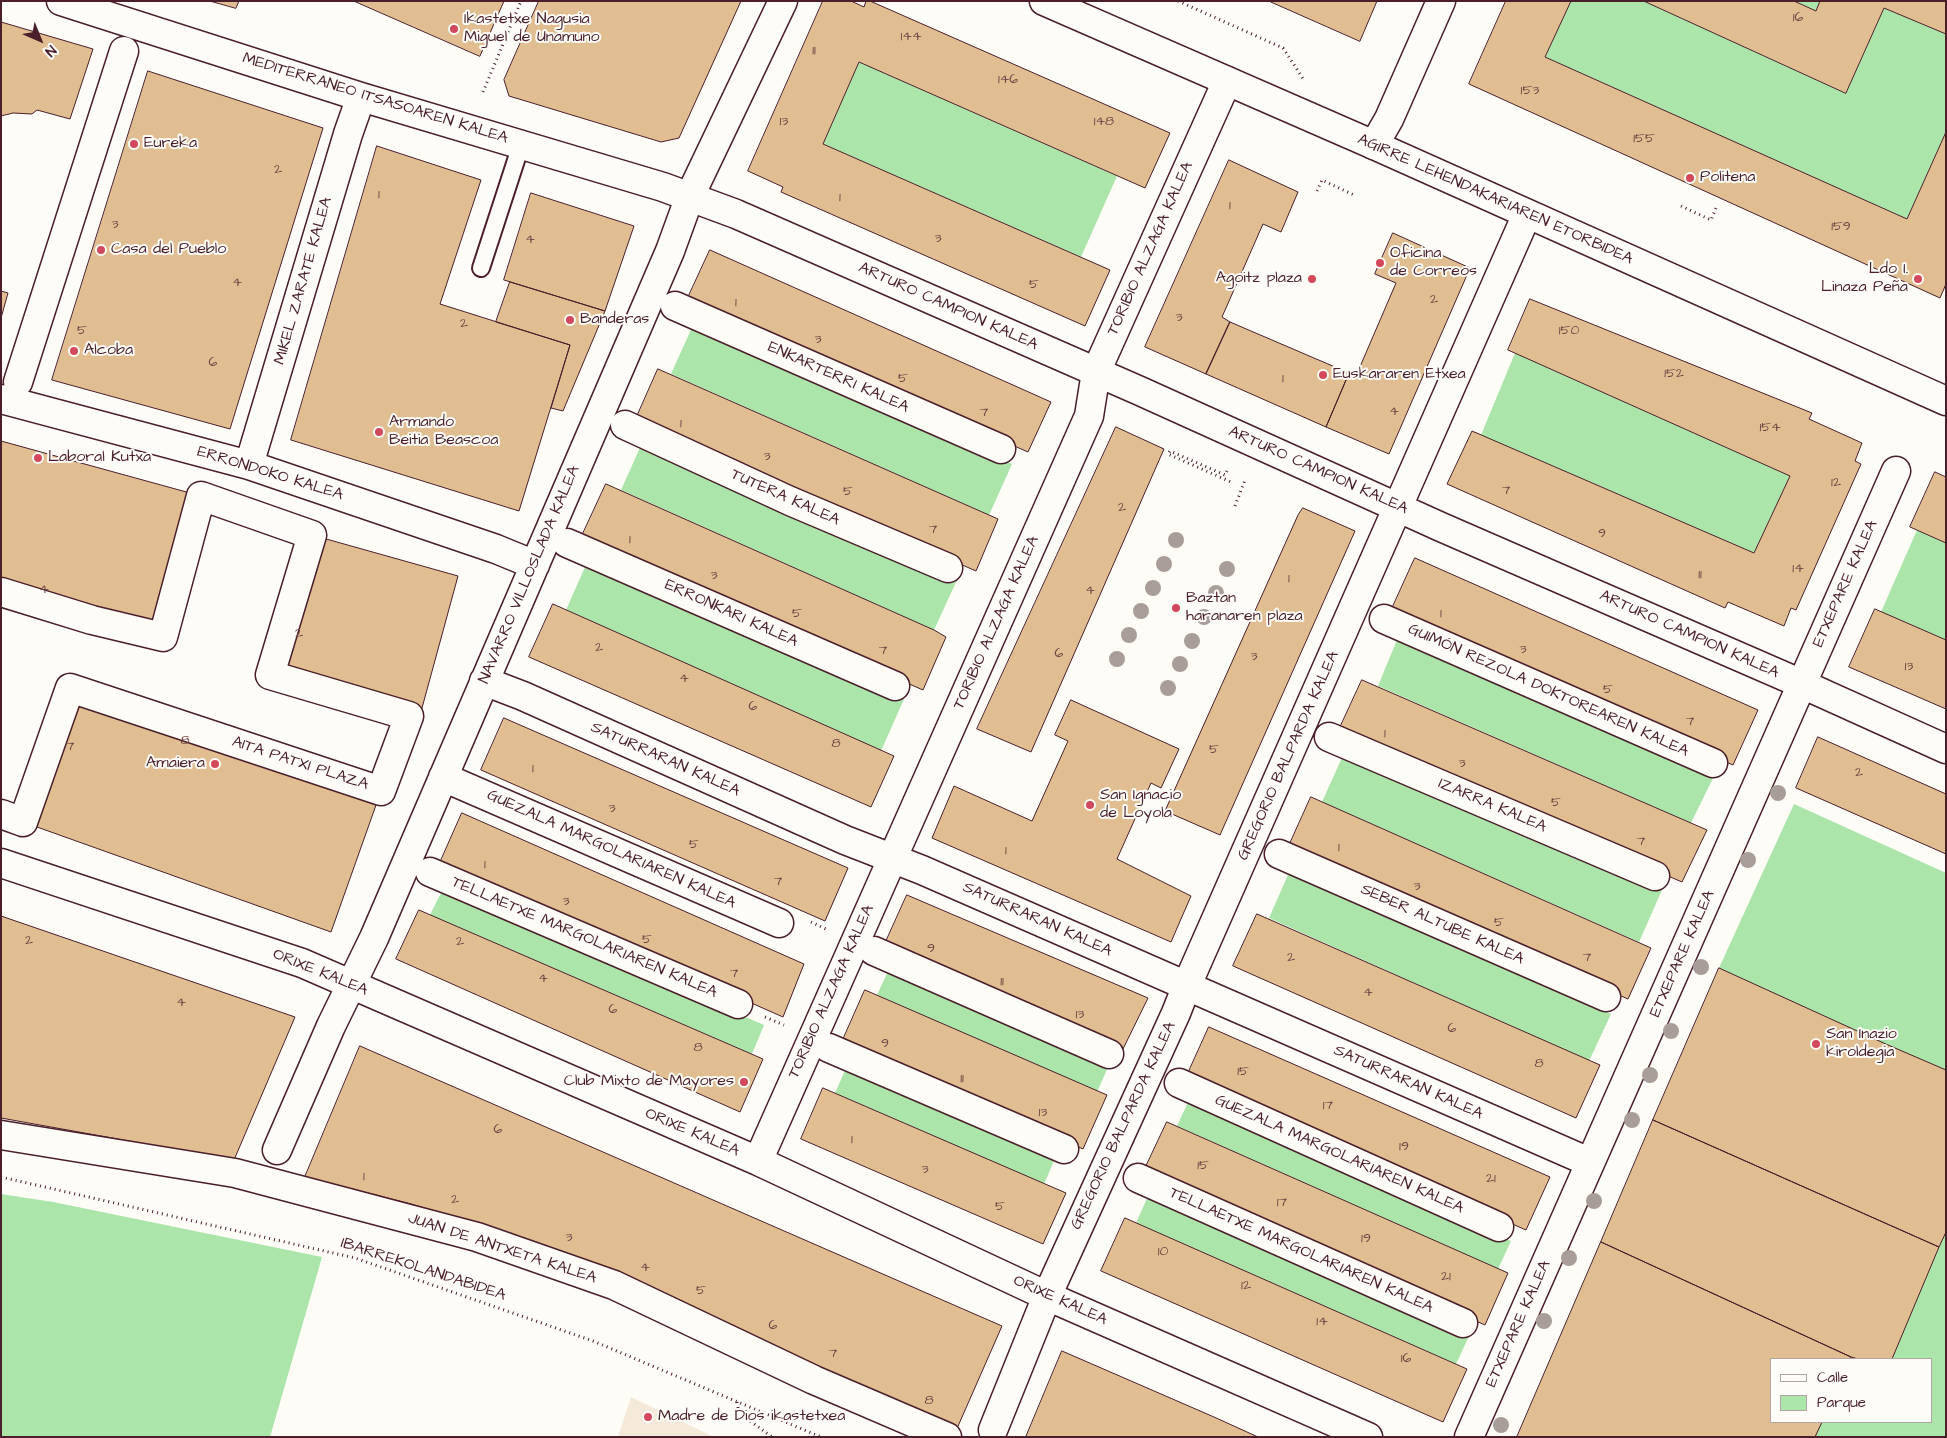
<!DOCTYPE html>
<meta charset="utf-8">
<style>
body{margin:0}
#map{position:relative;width:1947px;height:1438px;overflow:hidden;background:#fdfcf7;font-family:"Architects Daughter",sans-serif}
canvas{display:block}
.frame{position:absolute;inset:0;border:2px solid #4a1f2b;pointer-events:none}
.legend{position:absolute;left:1770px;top:1358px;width:162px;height:65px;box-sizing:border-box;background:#fdfcf7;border:1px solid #b5a4a5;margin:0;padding:6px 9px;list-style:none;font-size:15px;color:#4a1f2b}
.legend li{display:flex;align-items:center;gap:10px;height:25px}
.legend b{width:25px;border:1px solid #b5a4a5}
.north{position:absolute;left:15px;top:15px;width:50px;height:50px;-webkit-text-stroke:4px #fdfcf7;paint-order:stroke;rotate:136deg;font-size:14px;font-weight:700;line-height:20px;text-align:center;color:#4a1f2b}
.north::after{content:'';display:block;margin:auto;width:18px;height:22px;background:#4a1f2b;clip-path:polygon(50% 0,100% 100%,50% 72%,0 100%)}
</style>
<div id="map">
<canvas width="1947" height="1438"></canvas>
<div class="frame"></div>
<ul class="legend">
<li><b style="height:6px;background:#fdfcf7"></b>Calle</li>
<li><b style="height:14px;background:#abe5a9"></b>Parque</li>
</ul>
<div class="north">N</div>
</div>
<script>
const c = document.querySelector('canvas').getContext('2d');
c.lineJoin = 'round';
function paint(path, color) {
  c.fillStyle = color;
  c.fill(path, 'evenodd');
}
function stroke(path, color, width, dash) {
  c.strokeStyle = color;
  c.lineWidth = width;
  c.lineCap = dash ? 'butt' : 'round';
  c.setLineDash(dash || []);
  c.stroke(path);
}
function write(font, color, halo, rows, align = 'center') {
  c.font = font + ' "Architects Daughter",sans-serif';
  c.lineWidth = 4;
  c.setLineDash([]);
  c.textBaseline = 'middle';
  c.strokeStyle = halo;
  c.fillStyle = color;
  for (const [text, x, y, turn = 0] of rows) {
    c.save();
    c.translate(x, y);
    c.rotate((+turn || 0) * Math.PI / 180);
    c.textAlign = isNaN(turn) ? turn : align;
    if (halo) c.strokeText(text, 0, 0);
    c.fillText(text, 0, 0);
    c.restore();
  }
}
paint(new Path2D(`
 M631,1397L714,1437H618Z`), '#f5e9d9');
paint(new Path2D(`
 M1571,1H1644L1846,93L1884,8L1946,34V132L1907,219L1545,57Z
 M1794,1H1820L1816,11Z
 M859,62L1117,176L1081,257L823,144Z
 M694,323L1012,464L989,515L671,374Z
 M1515,353L1790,476L1754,553L1481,435Z
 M643,441L957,580L934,630L621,490Z
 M1917,530L1946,543V640L1881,612Z
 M589,558L904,699L881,751L566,610Z
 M1399,635L1715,774L1691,823L1378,686Z
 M1345,751L1662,890L1639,942L1322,802Z
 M1794,804L1946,873V1437H1517L1719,968ZM1771,1359H1931V1422H1771Z
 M1291,868L1611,1014L1589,1061L1269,918Z
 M444,887L764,1025L752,1054L430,915Z
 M890,967L1109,1065L1097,1092L877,995Z
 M848,1064L1057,1154L1044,1184L835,1093Z
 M1190,1098L1511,1241L1498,1269L1177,1126Z
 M1,1194L53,1202L322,1257L270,1437H1Z
 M1149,1194L1470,1334L1456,1364L1136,1223Z`), '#abe5a9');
const building = new Path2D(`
 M210,1H239L236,8Z
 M354,1H504L480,56Z
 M539,1H741L679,138L661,142L509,96L504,80Z
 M823,1H851L864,7L866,1H870L1170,133L1145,188L859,62L823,144L1110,270L1085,326L781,192L783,187L748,171Z
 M1269,1H1377L1360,41Z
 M1506,1H1571L1545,57L1907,219L1946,132V284L1940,298L1469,84Z
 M1644,1H1794L1816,11L1820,1H1946V34L1884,8L1846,93Z
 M1,22L93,49L70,119L37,110L32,114L13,113L1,116Z
 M148,71L323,128L230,429L52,380Z
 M377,146L481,180L440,304L570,345L519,511L291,440Z
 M1229,160L1298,192L1281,232L1263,224L1222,317L1230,322L1206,374L1145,347Z
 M531,193L634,226L605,311L504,280Z
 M1393,233L1470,268L1389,454L1326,427L1349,373L1356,376L1396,283L1375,274Z
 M710,250L1051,402L1028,452L686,302Z
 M510,282L605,311L563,411L551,408L570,345L496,322Z
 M1,291L8,293L1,318Z
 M1530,299L1812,413L1809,419L1862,443L1855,461L1861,464L1796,610L1791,608L1784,626L1728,602L1725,608L1447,484L1472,431L1754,553L1790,476L1508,350Z
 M1230,322L1349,373L1326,427L1206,374Z
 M658,369L998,519L976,571L635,421Z
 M1116,427L1164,449L1031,752L977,729Z
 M1,441L201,496L163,637L1,592Z
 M1935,472L1946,477V543L1910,527Z
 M606,484L934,630L946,637L923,690L580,540Z
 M1303,508L1355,531L1220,835L1165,811L1298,515Z
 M312,535L458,576L419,719L270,675Z
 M1415,558L1758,710L1733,765L1390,613Z
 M553,604L894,756L871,807L529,657Z
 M1875,609L1946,640V709L1849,667Z
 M1362,680L1707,830L1682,882L1338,732Z
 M70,688L381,791L331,932L23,822Z
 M1071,700L1179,749L1161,788L1151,783L1117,859L1191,896L1171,942L932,838L954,786L1032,821L1068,741L1055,735Z
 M504,718L848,868L825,921L481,770Z
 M1818,737L1946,794V854L1796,788Z
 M1311,797L1651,948L1628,999L1288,848Z
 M462,813L804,964L783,1017L439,865Z
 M907,895L1148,998L1123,1049L884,946Z
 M419,910L763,1059L740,1112L396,959Z
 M1257,914L1600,1065L1576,1118L1233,966Z
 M1,916L295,1017L234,1160L1,1118Z
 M1719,968L1888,1045L1946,1070V1232L1939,1247L1653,1120Z
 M865,990L1107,1095L1083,1149L842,1042Z
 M1209,1027L1550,1177L1526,1230L1185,1080Z
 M360,1046L1002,1326L955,1433L512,1236L411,1204L305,1177Z
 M823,1088L1066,1193L1043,1244L801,1139Z
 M1653,1120L1939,1247L1892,1359H1858L1851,1357L1601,1242Z
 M1167,1122L1508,1273L1485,1325L1143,1173Z
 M1125,1218L1467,1369L1443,1422L1101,1271Z
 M1601,1242L1851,1357L1850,1359H1771V1422H1822L1815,1437H1517Z
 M1062,1351L1214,1417L1258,1437H1026Z`);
paint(building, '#e1bd92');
stroke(building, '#4a1f2b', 1);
const lane = new Path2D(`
 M481,268L521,145`);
const street = new Path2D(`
 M61,1L361,97L663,187L736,214L1140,391L1441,527L1802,684L1946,749
 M1374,145L1389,119L1441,1
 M675,306L1001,449
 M18,382L124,51
 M1,399L249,465L496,549L535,565
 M625,425L790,501L948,568
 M249,465L348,134L361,97
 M567,543L895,686
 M1,592L92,620L163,637L201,496L312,535L270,675L409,716L381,791L70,688L23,822L1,814
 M1384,619L1713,763
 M484,681L523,696L845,840L922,870L1589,1162
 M1329,737L1655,876
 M443,777L779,923
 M1279,854L1606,997
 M1,863L302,963L758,1161L1047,1296L1368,1437
 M430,872L738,1004
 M874,951L1109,1054
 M829,1048L1064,1149
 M1179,1083L1499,1227
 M1,1135L235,1173L477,1237L614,1285L814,1380L947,1437
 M277,1150L331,1026L374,938L670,251L690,196L783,1
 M758,1161L1089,416L1096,372L1227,81
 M1138,1178L1463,1323
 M993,1430L1047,1296L1176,1013L1187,985L1527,214
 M1469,1437L1896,471`);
const secondary = new Path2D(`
 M1044,1L1374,145L1946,401`);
stroke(lane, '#4a1f2b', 20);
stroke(street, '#4a1f2b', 31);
stroke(secondary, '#4a1f2b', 31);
stroke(new Path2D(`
 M1178,1L1283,48L1304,80
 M483,92L521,1
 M1317,191L1322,180L1356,196
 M1681,206L1711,220L1716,208
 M1227,471L1225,475L1170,451L1168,454L1231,482L1230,484
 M1235,506L1245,480
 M811,922L828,930
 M765,1017L784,1025
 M1,1177L355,1258L593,1341L821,1437
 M737,1402L739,1413L772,1437`), '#4a1f2b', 3, [1, 4]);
stroke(lane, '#fdfcf7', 16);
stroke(street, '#fdfcf7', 28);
stroke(secondary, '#fdfcf7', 28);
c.fillStyle = '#a89d98';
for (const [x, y] of [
 [1176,540],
 [1164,564],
 [1227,569],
 [1153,588],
 [1216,593],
 [1141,611],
 [1204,617],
 [1129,635],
 [1192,641],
 [1117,659],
 [1180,664],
 [1168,688],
 [1778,793],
 [1748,860],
 [1701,967],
 [1671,1031],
 [1650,1075],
 [1632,1120],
 [1594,1201],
 [1569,1258],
 [1544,1321],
 [1501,1425]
]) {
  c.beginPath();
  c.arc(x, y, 8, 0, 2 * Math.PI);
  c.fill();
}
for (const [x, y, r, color] of [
 [454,29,5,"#d1495b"],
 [134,144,5,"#d1495b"],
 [1690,178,5,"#d1495b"],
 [101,250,5,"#d1495b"],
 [1380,263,5,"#d1495b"],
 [1312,279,5,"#d1495b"],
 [1918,279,5,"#d1495b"],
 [570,320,5,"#d1495b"],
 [74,351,5,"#d1495b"],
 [1323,375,5,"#d1495b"],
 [379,432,5,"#d1495b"],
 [38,458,5,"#d1495b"],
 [1176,608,5,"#d1495b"],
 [215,764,5,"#d1495b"],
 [1090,805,5,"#d1495b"],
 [1816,1044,5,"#d1495b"],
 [744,1082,5,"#d1495b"],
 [648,1417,5,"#d1495b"]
]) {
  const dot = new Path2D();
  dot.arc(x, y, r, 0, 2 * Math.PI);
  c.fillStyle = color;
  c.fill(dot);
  stroke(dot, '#fdfcf7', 2);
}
write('14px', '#704645', null, [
 ["16",1798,18],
 ["144",911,37],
 ["11",814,51],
 ["146",1008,80],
 ["153",1530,91],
 ["13",784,122],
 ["148",1104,122],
 ["155",1644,139],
 ["2",278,170],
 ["1",379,195],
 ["1",840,198],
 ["1",1230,206],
 ["3",115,225],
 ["159",1841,227],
 ["3",938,239],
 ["4",530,240],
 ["4",237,283],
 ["5",1034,285],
 ["2",1434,300],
 ["1",736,303],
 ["3",1179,318],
 ["2",464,324],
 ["5",82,331],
 ["150",1569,331],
 ["3",818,340],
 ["6",213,363],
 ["152",1674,374],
 ["5",903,379],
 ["1",1283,379],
 ["4",1394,412],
 ["7",984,413],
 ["1",681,424],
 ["154",1770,428],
 ["3",767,457],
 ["12",1836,483],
 ["7",1506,491],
 ["5",848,492],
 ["2",1122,508],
 ["7",933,530],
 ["9",1602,534],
 ["1",630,540],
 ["14",1798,569],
 ["11",1700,575],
 ["3",714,576],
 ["1",1289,579],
 ["4",44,590],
 ["4",1090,591],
 ["5",797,614],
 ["1",1441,614],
 ["2",299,634],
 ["2",599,648],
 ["3",1523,650],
 ["7",883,651],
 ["6",1059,654],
 ["3",1254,657],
 ["13",1909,667],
 ["4",684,679],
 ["5",1608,690],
 ["6",753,707],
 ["7",1690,722],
 ["1",1385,734],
 ["8",185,741],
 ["8",836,744],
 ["7",70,747],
 ["5",1214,750],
 ["3",1462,764],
 ["1",533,769],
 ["2",1859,773],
 ["5",1556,803],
 ["3",612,809],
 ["7",1641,842],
 ["5",694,845],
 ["1",1339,848],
 ["1",1006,851],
 ["1",485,865],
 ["7",778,882],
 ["3",1417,887],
 ["3",566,902],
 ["5",1499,923],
 ["5",647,940],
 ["2",29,941],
 ["2",460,942],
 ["9",931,949],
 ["2",1291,958],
 ["7",1587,958],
 ["7",734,974],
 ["4",543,979],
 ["11",1002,982],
 ["4",1368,993],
 ["4",181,1003],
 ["6",613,1010],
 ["13",1080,1015],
 ["6",1452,1029],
 ["9",885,1044],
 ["8",698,1048],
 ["8",1539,1064],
 ["15",1243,1072],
 ["11",962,1079],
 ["17",1328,1106],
 ["13",1043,1113],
 ["6",498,1130],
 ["1",852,1140],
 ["19",1404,1147],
 ["15",1203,1166],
 ["3",925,1170],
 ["1",364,1177],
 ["21",1491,1179],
 ["2",455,1200],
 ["17",1282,1203],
 ["5",1000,1207],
 ["3",569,1238],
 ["19",1366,1239],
 ["10",1163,1252],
 ["4",645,1268],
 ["21",1446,1277],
 ["12",1246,1286],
 ["5",701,1291],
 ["14",1322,1322],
 ["6",773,1326],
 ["7",833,1354],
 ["16",1406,1359],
 ["8",929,1401]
]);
write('16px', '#4a1f2b', '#fdfcf7', [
 ["Ikastetxe Nagusia",464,20],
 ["Miguel de Unamuno",464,38],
 ["Eureka",144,144],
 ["Politena",1700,178],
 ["Casa del Pueblo",111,250],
 ["Oficina",1390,254],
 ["de Correos",1390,272],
 ["Ldo I.",1908,270,"right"],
 ["Linaza Peña",1908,288,"right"],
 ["Agoitz plaza",1302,279,"right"],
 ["Banderas",580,320],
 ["Alcoba",84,351],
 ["Euskararen Etxea",1333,375],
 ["Armando",389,423],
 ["Beitia Beascoa",389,441],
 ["Laboral Kutxa",48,458],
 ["Baztan",1186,599],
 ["haranaren plaza",1186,617],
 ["Amaiera",205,764,"right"],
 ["San Ignacio",1100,796],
 ["de Loyola",1100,814],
 ["San Inazio",1826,1035],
 ["kiroldegia",1826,1053],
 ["Club Mixto de Mayores",734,1082,"right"],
 ["Madre de Dios ikastetxea",658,1417]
], 'left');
write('16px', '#4a1f2b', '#fdfcf7', [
 ["MEDITERRANEO ITSASOAREN KALEA",375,99,17],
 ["AGIRRE LEHENDAKARIAREN ETORBIDEA",1495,200,24],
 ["TORIBIO ALZAGA KALEA",1151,249,-66],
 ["MIKEL ZARATE KALEA",304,281,-74],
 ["ARTURO CAMPION KALEA",948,307,24],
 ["ENKARTERRI KALEA",838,378,24],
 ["ARTURO CAMPION KALEA",1318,471,24],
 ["ERRONDOKO KALEA",270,474,17],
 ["TUTERA KALEA",785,498,24],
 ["NAVARRO VILLOSLADA KALEA",530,575,-67],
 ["ETXEPARE KALEA",1846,584,-66],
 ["ERRONKARI KALEA",731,614,24],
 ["TORIBIO ALZAGA KALEA",997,623,-66],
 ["ARTURO CAMPION KALEA",1689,635,24],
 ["GUIMÓN REZOLA DOKTOREAREN KALEA",1548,691,24],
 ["GREGORIO BALPARDA KALEA",1289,756,-66],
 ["SATURRARAN KALEA",665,760,24],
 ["AITA PATXI PLAZA",300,764,18],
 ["IZARRA KALEA",1492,806,23],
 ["GUEZALA MARGOLARIAREN KALEA",611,850,24],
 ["SATURRARAN KALEA",1037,920,24],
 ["SEBER ALTUBE KALEA",1442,925,24],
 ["TELLAETXE MARGOLARIAREN KALEA",584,938,23],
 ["ETXEPARE KALEA",1683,954,-66],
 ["ORIXE KALEA",320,973,22],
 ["TORIBIO ALZAGA KALEA",832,992,-66],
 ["SATURRARAN KALEA",1408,1083,24],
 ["GREGORIO BALPARDA KALEA",1124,1126,-65],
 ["ORIXE KALEA",692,1133,23],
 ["GUEZALA MARGOLARIAREN KALEA",1339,1155,24],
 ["JUAN DE ANTXETA KALEA",502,1249,18],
 ["TELLAETXE MARGOLARIAREN KALEA",1301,1251,24],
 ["IBARREKOLANDABIDEA",423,1270,18],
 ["ORIXE KALEA",1060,1301,24],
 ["ETXEPARE KALEA",1519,1324,-66]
]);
</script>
